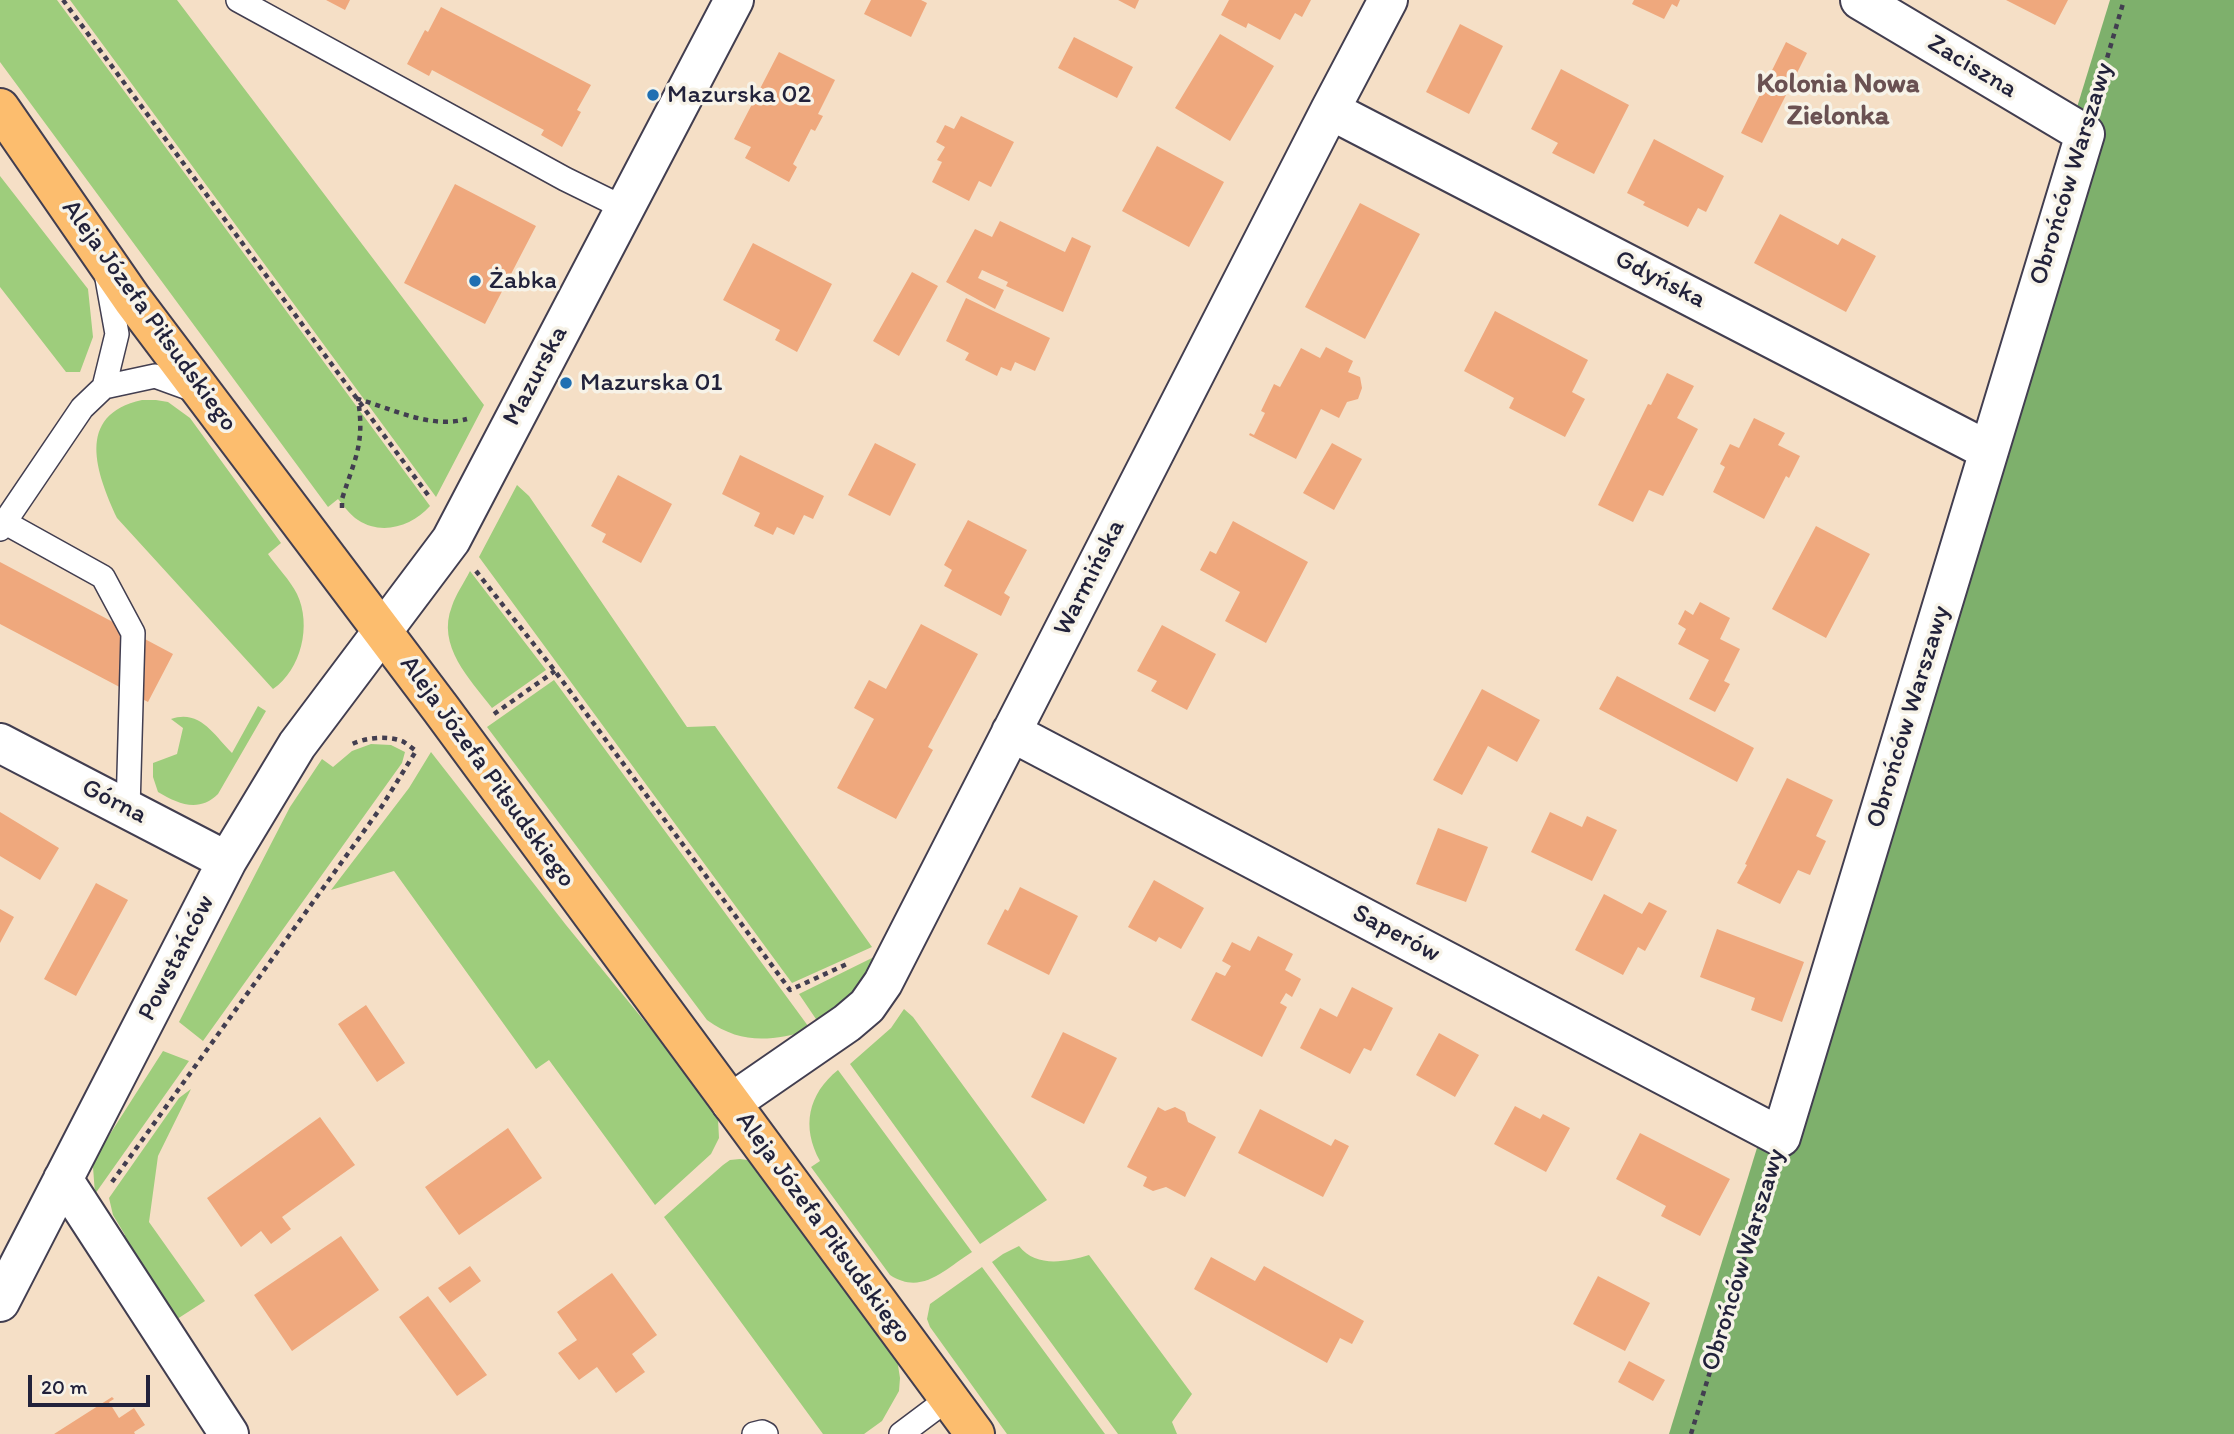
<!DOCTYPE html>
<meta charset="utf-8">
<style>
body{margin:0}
#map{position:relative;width:2234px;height:1434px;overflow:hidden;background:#f5dfc6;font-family:Itim,sans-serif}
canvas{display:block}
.scale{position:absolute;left:28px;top:1375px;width:122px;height:32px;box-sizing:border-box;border:4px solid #22223b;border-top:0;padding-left:9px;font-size:21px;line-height:24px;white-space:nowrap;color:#22223b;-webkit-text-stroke:5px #f7f3e8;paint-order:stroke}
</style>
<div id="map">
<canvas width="2234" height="1434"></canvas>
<div class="scale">20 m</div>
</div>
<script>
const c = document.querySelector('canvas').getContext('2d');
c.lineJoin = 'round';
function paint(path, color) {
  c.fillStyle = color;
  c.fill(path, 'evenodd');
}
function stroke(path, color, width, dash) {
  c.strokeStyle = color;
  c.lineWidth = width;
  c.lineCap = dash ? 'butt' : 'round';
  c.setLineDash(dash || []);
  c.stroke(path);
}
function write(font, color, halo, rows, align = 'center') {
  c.font = font + ' Itim,sans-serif';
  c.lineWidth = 7;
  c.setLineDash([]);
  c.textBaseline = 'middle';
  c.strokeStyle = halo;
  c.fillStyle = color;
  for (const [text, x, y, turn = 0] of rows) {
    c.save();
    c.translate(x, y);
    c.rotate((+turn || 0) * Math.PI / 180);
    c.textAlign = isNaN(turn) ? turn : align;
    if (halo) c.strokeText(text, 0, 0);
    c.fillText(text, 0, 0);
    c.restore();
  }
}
paint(new Path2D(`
 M0,0H57L430,506C412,526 382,536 358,520C350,515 344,506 338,499L328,507L0,62Z
 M70,0H177L484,405L436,497Z
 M0,176L88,289L93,337L80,372H66L0,287Z
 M142,400H156L168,402L190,418L281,543L268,554C277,567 290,580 297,594C312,625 301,670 273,689L117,518C97,474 74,415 142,400Z
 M517,485L529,496L687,727L715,726L872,947L792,983L479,557Z
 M470,571L546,670L492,708C470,679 436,646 452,606C456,594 464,583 470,571Z
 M554,680L811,1030C771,1041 742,1045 707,1020L487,727Z
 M258,706L266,711L218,794C199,813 178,804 158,792L153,777V763L177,754L183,728L171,719C200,709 214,735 232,753Z
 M371,744L391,745L405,752L402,763L203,1041L179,1022L290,807L322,759L333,767L352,751Z
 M431,752L566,925L681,1066L718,1119L719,1138L711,1154L655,1205L549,1060L536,1069L394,871L331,890L409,788Z
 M878,955L854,995L820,1025L799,994Z
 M904,1009L913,1017L1047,1200L980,1244L850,1064L891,1028Z
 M163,1051L189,1061L95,1194L93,1167L96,1156Z
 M838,1070L972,1252C945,1269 922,1296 890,1275L811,1167L820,1161C801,1127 808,1094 838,1070Z
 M191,1089L158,1156L149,1222L205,1301L171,1323L118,1240L125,1235L113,1215L109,1198L179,1098Z
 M740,1159L747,1160L756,1166L897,1359L900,1378L899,1391L882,1421L864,1434H823L664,1217L723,1165L730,1160Z
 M1019,1246C1036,1268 1066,1262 1089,1255L1192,1394L1172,1422L1177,1434H1118L992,1262L1003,1254Z
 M982,1267L1105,1434H1007L930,1327L927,1319L930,1304Z`), '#9ecd7c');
paint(new Path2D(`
 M2110,0H2234V1434H1669Z`), '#7eb06c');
paint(new Path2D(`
 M326,0H350L345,10Z
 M871,0H921L927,3L911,37L864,14Z
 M1118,0H1139L1135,9Z
 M1229,0H1311L1302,17L1295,13L1280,40L1248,23L1246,28L1221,15Z
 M1634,0H1680L1677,7L1672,4L1664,19L1632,4Z
 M2006,0H2068L2055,25Z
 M441,7L591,85L577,110L581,112L562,147L541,135L544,130L432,70L429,76L407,64L425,30L428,32Z
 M1460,24L1503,46L1469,114L1426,92Z
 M1220,34L1274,66L1230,141L1175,108Z
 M1074,37L1133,67L1117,98L1058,68Z
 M1786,42L1807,53L1762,143L1741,133Z
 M779,52L835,80L818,114L823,116L815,131L811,129L793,164L797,167L789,182L745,158L751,147L734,139Z
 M1561,69L1629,105L1594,174L1552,153L1558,143L1531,129Z
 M961,116L1014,142L991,187L979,181L969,201L932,182L942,162L937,160L945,147L936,142L945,125L954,129Z
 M1654,139L1724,176L1706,212L1698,208L1688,227L1643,205L1645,202L1627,193Z
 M1157,146L1224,182L1189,247L1122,211Z
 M455,184L536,226L485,324L404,283Z
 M1360,203L1420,234L1365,339L1305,307Z
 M1780,214L1838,245L1842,238L1876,256L1846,312L1754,263Z
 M1000,221L1065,252L1072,237L1091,246L1063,312L1006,286L1008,282L982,270L978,278L1004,290L995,309L946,282L975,229L992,237Z
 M753,243L832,284L797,352L775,340L780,330L723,300Z
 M912,272L938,286L899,356L873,341Z
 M966,298L1050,338L1035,371L1015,362L1011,371L1001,367L997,376L965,360L969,353L946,341Z
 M1495,311L1588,360L1572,392L1585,399L1565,437L1509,408L1514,398L1464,371Z
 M1326,347L1353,361L1348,372L1360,377L1362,388L1358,399L1347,402L1339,418L1321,409L1296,459L1249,435L1250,433L1254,435L1265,413L1261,411L1274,384L1280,387L1301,348L1320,358Z
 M1667,373L1694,386L1677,418L1698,429L1663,496L1649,490L1633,522L1598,505L1648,404L1651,405Z
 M1754,418L1785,433L1778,445L1800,456L1789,478L1786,476L1764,519L1713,492L1725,467L1720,464L1730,444L1739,448Z
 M875,443L916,464L890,516L848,495Z
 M1332,443L1362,459L1334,510L1303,493Z
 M740,455L824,496L813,519L804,515L794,535L777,527L773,535L754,526L760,513L722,494Z
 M618,475L672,504L641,563L602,542L606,534L591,526Z
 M968,520L1027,550L1004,593L1010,597L1001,616L944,586L952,570L944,565Z
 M1233,521L1308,562L1266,643L1225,621L1240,592L1200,570L1210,551L1216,554Z
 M1816,526L1870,554L1826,638L1772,609Z
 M0,562L173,654L148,702L0,624Z
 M1700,602L1730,618L1720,639L1740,649L1724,681L1730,684L1715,712L1689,699L1709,660L1678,644L1686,629L1678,624L1685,610L1693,615Z
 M921,624L978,654L928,747L933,750L896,819L837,788L874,719L854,708L869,680L886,689Z
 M1162,625L1216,654L1187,710L1151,691L1157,681L1137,671Z
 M1617,676L1754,748L1737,782L1599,709Z
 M1482,689L1540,720L1517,762L1488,746L1462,795L1433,780Z
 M1787,778L1833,800L1816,836L1826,841L1810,875L1798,870L1780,904L1737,883L1747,865L1745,864Z
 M0,812L59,848L40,880L0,856Z
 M1550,812L1582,827L1587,816L1617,830L1592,881L1531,852Z
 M1438,828L1488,847L1466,902L1416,884Z
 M1154,880L1204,908L1181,949L1159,937L1156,942L1128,927Z
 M96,883L128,900L76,996L44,979Z
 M1020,887L1078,916L1049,975L987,944L1005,909L1008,911Z
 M1604,894L1642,914L1649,902L1667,911L1645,951L1638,947L1623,975L1575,950Z
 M0,909L14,917L0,943Z
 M1717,929L1804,962L1782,1022L1751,1010L1755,998L1700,977Z
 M1258,936L1293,954L1285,970L1301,979L1292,997L1286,993L1280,1003L1287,1007L1262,1057L1191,1020L1216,972L1225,976L1231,966L1222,961L1232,942L1250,951Z
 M1352,987L1393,1008L1371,1051L1364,1048L1350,1074L1300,1048L1320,1008L1337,1017Z
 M366,1005L405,1063L377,1082L338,1024Z
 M1063,1032L1117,1058L1084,1124L1031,1097Z
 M1439,1033L1479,1055L1455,1097L1416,1075Z
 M1515,1106L1540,1119L1543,1114L1570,1128L1546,1172L1494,1144Z
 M1158,1107L1165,1111L1175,1107L1185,1112L1188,1122L1216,1137L1185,1197L1166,1187L1153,1191L1143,1186L1147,1177L1127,1167Z
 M1260,1109L1331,1146L1335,1139L1349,1146L1323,1197L1238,1153Z
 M320,1117L355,1165L282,1217L291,1229L271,1244L261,1231L241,1247L207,1198Z
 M508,1128L542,1178L459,1235L425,1187Z
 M1640,1133L1730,1179L1700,1236L1661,1216L1666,1206L1616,1179Z
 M341,1236L379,1290L292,1351L254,1295Z
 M1211,1257L1255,1281L1264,1266L1364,1321L1352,1344L1340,1338L1327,1363L1194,1289Z
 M470,1266L481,1281L450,1303L438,1288Z
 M612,1273L657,1335L632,1354L645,1372L616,1393L597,1367L579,1380L558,1353L577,1340L557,1312Z
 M1598,1276L1650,1303L1625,1351L1573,1324Z
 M428,1296L487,1375L457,1396L399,1317Z
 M1629,1361L1665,1380L1653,1401L1618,1382Z
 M112,1397L114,1399L109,1402L119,1418L134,1408L145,1425L134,1432L135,1434H54Z`), '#efa87d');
const lane = new Path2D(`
 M238,0L565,179L624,208
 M104,387L155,376L199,392
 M4,522L103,577L133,633L128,809
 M0,529L82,408L104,387L117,334L106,273
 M754,1434L762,1432L766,1434
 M901,1434L949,1398`);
const street = new Path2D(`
 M1330,110L1989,451
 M1011,732L1781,1137L2085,134L1860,0
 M0,743L227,861
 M731,1103L847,1023L867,1006L883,983L1330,110L1388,0
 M63,1179L229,1434
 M0,1302L227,861L297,745L451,540L734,0`);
const primary = new Path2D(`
 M0,108L132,299L441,709L975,1434`);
stroke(lane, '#423e50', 26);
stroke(street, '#423e50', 42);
stroke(primary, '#423e50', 42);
stroke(new Path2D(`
 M63,0L428,495
 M2096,96L2124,0
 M342,508V499C355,458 365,444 358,399C393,409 430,429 467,419
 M476,571L555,671L790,990L847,964
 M494,714L555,671
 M112,1182L382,806L416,751C412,748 406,743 402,741C386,735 364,738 350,745
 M1691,1434L1770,1174`), '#423e50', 4.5, [5, 5]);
stroke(lane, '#fff', 23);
stroke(street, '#fff', 38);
stroke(primary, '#fcbd6e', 38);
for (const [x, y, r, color] of [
 [653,95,7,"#1f6fb2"],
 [475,281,7,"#1f6fb2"],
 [566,383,7,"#1f6fb2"]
]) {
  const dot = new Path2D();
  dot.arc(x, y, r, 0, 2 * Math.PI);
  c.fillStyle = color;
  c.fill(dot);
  stroke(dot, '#f7f3e8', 2.5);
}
write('26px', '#22223b', '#f7f3e8', [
 ["Zaciszna",1972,67,31],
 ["Obrońców Warszawy",2072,174,-73],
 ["Gdyńska",1660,280,27],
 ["Aleja Józefa Piłsudskiego",149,316,54],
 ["Mazurska",536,376,-62],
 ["Warmińska",1090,578,-63],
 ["Obrońców Warszawy",1909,717,-73],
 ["Aleja Józefa Piłsudskiego",487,772,54],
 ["Górna",114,802,27],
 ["Saperów",1396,934,28],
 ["Powstańców",177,958,-63],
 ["Aleja Józefa Piłsudskiego",823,1228,54],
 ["Obrońców Warszawy",1744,1260,-73]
]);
write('26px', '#22223b', '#f7f3e8', [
 ["Mazurska 02",667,95],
 ["Żabka",489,281],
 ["Mazurska 01",580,383]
], 'left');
write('bold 28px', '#6a5152', '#f7f3e8', [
 ["Kolonia Nowa",1838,85],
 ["Zielonka",1838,117]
]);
</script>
